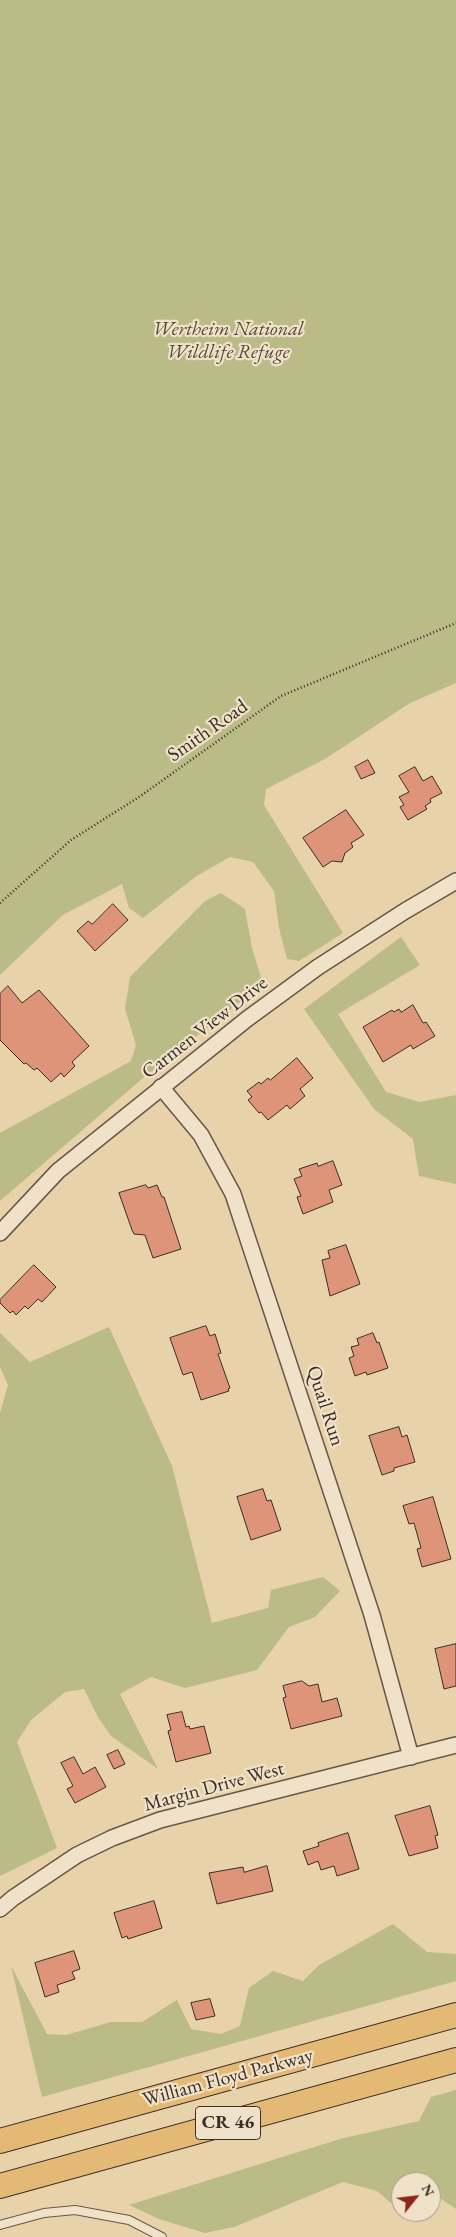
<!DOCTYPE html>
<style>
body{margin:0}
#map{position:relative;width:456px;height:2237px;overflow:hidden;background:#e8d2aa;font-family:"EB Garamond",serif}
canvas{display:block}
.north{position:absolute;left:391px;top:2172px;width:50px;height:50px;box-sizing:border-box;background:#f0e2c8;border:1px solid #a89a88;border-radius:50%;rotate:61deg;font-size:14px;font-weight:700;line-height:20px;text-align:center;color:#3c2e27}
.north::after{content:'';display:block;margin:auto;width:18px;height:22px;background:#8f2418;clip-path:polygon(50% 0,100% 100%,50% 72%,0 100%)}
</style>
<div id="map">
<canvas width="456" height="2237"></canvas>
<div class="north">N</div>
</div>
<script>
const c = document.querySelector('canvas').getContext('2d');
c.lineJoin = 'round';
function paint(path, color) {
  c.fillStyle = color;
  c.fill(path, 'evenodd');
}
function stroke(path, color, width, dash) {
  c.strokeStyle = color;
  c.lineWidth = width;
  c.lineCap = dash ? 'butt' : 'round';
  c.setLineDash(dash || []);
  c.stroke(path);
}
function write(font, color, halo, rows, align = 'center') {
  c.font = font + ' "EB Garamond",serif';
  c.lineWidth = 4.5;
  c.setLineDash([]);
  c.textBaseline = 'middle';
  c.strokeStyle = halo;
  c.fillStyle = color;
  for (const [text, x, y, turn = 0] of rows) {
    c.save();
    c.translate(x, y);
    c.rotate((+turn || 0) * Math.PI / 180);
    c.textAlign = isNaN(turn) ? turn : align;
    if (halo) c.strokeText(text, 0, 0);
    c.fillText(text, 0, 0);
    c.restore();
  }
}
paint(new Path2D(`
 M0,0H456V683L410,703L325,759L266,789L264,805L343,933L299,961L287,959L279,928L274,891L253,862L230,857L195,877L143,918L129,908L122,884L63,915L0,975Z
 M221,893L245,909L252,948L263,984L143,1078L0,1201V1133L131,1061L136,1045L125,1009L130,977L205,901Z
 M401,937L420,965L338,1014L386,1092L420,1102L456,1095V1184L419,1176L413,1139L374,1109L304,1009Z
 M109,1327L172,1466L212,1623L268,1608L271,1590L323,1577L340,1591L315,1617L289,1627L257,1670L185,1688L151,1677L120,1694L158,1769L111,1736L98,1717L84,1689L65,1692L31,1720L17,1742L57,1848L0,1876V1413L8,1385L0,1367V1333L30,1362Z
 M393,1924L427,1952L456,1954V1981L42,2097L11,1966L47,2034L66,2035L111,2022H142L177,2000L191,2029L221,2034L240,2026L249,1988L273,1971L303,1981L319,1965Z
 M456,2090V2209L431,2192V2182H401V2208L399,2210L377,2191L343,2182L234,2227L205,2233L159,2219L129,2205L340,2139L419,2121L431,2097Z`), '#babb86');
const building = new Path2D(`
 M368,760L375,773L361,779L355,767Z
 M415,767L423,781L432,776L442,793L430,799L431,802L425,806L427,809L408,820L400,807L404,805L399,797L409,792L399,776Z
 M346,810L364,835L351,843L353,847L345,853L342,862L332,861L323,867L303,838Z
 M113,904L128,920L95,951L77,931L88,921L92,924Z
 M8,986L22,1003L39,990L89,1046L72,1062L75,1066L64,1077L61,1073L51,1082L37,1068L34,1070L26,1063L24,1064L0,1040V994Z
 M413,1005L423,1023L426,1022L435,1036L413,1049L411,1045L383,1062L363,1027L392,1010L394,1012L399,1009L401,1012Z
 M297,1058L313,1078L300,1089L305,1096L290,1109L287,1105L268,1120L261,1112L259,1113L248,1100L252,1097L247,1091L259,1082L261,1084L268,1078L270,1080Z
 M333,1161L342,1185L329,1190L333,1202L303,1214L297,1197L301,1196L294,1179L302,1176L299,1169L317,1163L318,1166Z
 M146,1185L148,1188L157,1185L162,1197H164L181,1249L153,1258L145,1235L134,1234L132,1230L119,1193Z
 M346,1245L360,1284L330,1296L322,1260L330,1258L328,1251Z
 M34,1265L56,1287L42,1302L38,1299L28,1309L25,1306L16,1315L13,1311L10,1313L0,1303V1300Z
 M206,1326L210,1336L215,1334L221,1353L218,1354L230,1388L228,1389L229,1391L201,1400L192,1372L183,1375L170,1338Z
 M373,1333L377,1343L379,1342L388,1368L367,1375L366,1372L355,1376L349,1358L354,1356L351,1347L359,1345L357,1339Z
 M399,1427L402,1437L407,1435L415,1462L394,1468V1471L382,1475L369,1436Z
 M263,1489L267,1501L271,1500L281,1530L251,1540L237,1497Z
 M433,1497L451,1559L422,1567L417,1549L421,1548L414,1523L409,1524L403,1506Z
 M456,1644V1686L444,1689L435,1649Z
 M302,1681L309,1686L318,1684L322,1702L337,1698L342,1716L291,1729L283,1698L286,1697L283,1686Z
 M182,1712L186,1727L189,1726L190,1729L204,1726L211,1753L176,1762L168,1731L171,1730L167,1715Z
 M118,1750L125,1764L114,1769L107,1755Z
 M74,1757L83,1774L95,1767L106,1787L75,1803L67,1789L73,1786L61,1763Z
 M430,1806L438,1835L435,1836L438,1848L409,1856L395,1816Z
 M348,1833L359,1869L337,1876L334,1866L321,1870L318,1861L308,1865L303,1851L319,1846L318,1843Z
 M267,1866L273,1891L217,1904L209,1873L243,1867L244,1872Z
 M154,1901L162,1928L128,1939L127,1936L122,1938L114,1913Z
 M74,1951L80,1969L72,1972L75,1979L57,1985L59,1992L45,1997L35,1963Z
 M210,1999L215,2016L196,2020L191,2003Z`);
paint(building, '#dd9479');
stroke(building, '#3c2e27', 1);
const service = new Path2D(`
 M0,2225L44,2213L75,2210L129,2220L162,2237`);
const minor = new Path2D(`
 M161,1087L201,1135L233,1194L372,1615L411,1757
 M0,1233L58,1171L247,1019L318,967L405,911L456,881
 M0,1909L13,1898L77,1855L112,1838L160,1820L456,1745`);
const trunk = new Path2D(`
 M0,2141L456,2015
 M0,2186L456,2060`);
stroke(service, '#675748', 10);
stroke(minor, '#675748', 18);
stroke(trunk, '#3c2e27', 26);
stroke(new Path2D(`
 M0,903L71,840L139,797L281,696L456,623`), '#3c2e27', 2.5, [1, 2.5]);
stroke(service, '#f0e2c8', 8);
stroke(minor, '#f0e2c8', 15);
stroke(trunk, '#e4b975', 24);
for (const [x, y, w] of [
 [228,2123,65]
]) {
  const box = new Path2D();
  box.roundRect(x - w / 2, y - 16.5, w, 33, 4);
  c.fillStyle = '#f0e2c8';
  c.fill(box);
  stroke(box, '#3c2e27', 1);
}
write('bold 19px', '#3c2e27', null, [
 ["CR 46",228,2123]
]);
write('italic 20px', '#554a3a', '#f0e2c8', [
 ["Wertheim National",228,330],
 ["Wildlife Refuge",228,353]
]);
write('20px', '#3c2e27', '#f0e2c8', [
 ["Smith Road",208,731,-35],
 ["Carmen View Drive",205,1028,-38],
 ["Quail Run",325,1406,72],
 ["Margin Drive West",214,1787,-15],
 ["William Floyd Parkway",228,2078,-15]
]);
</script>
